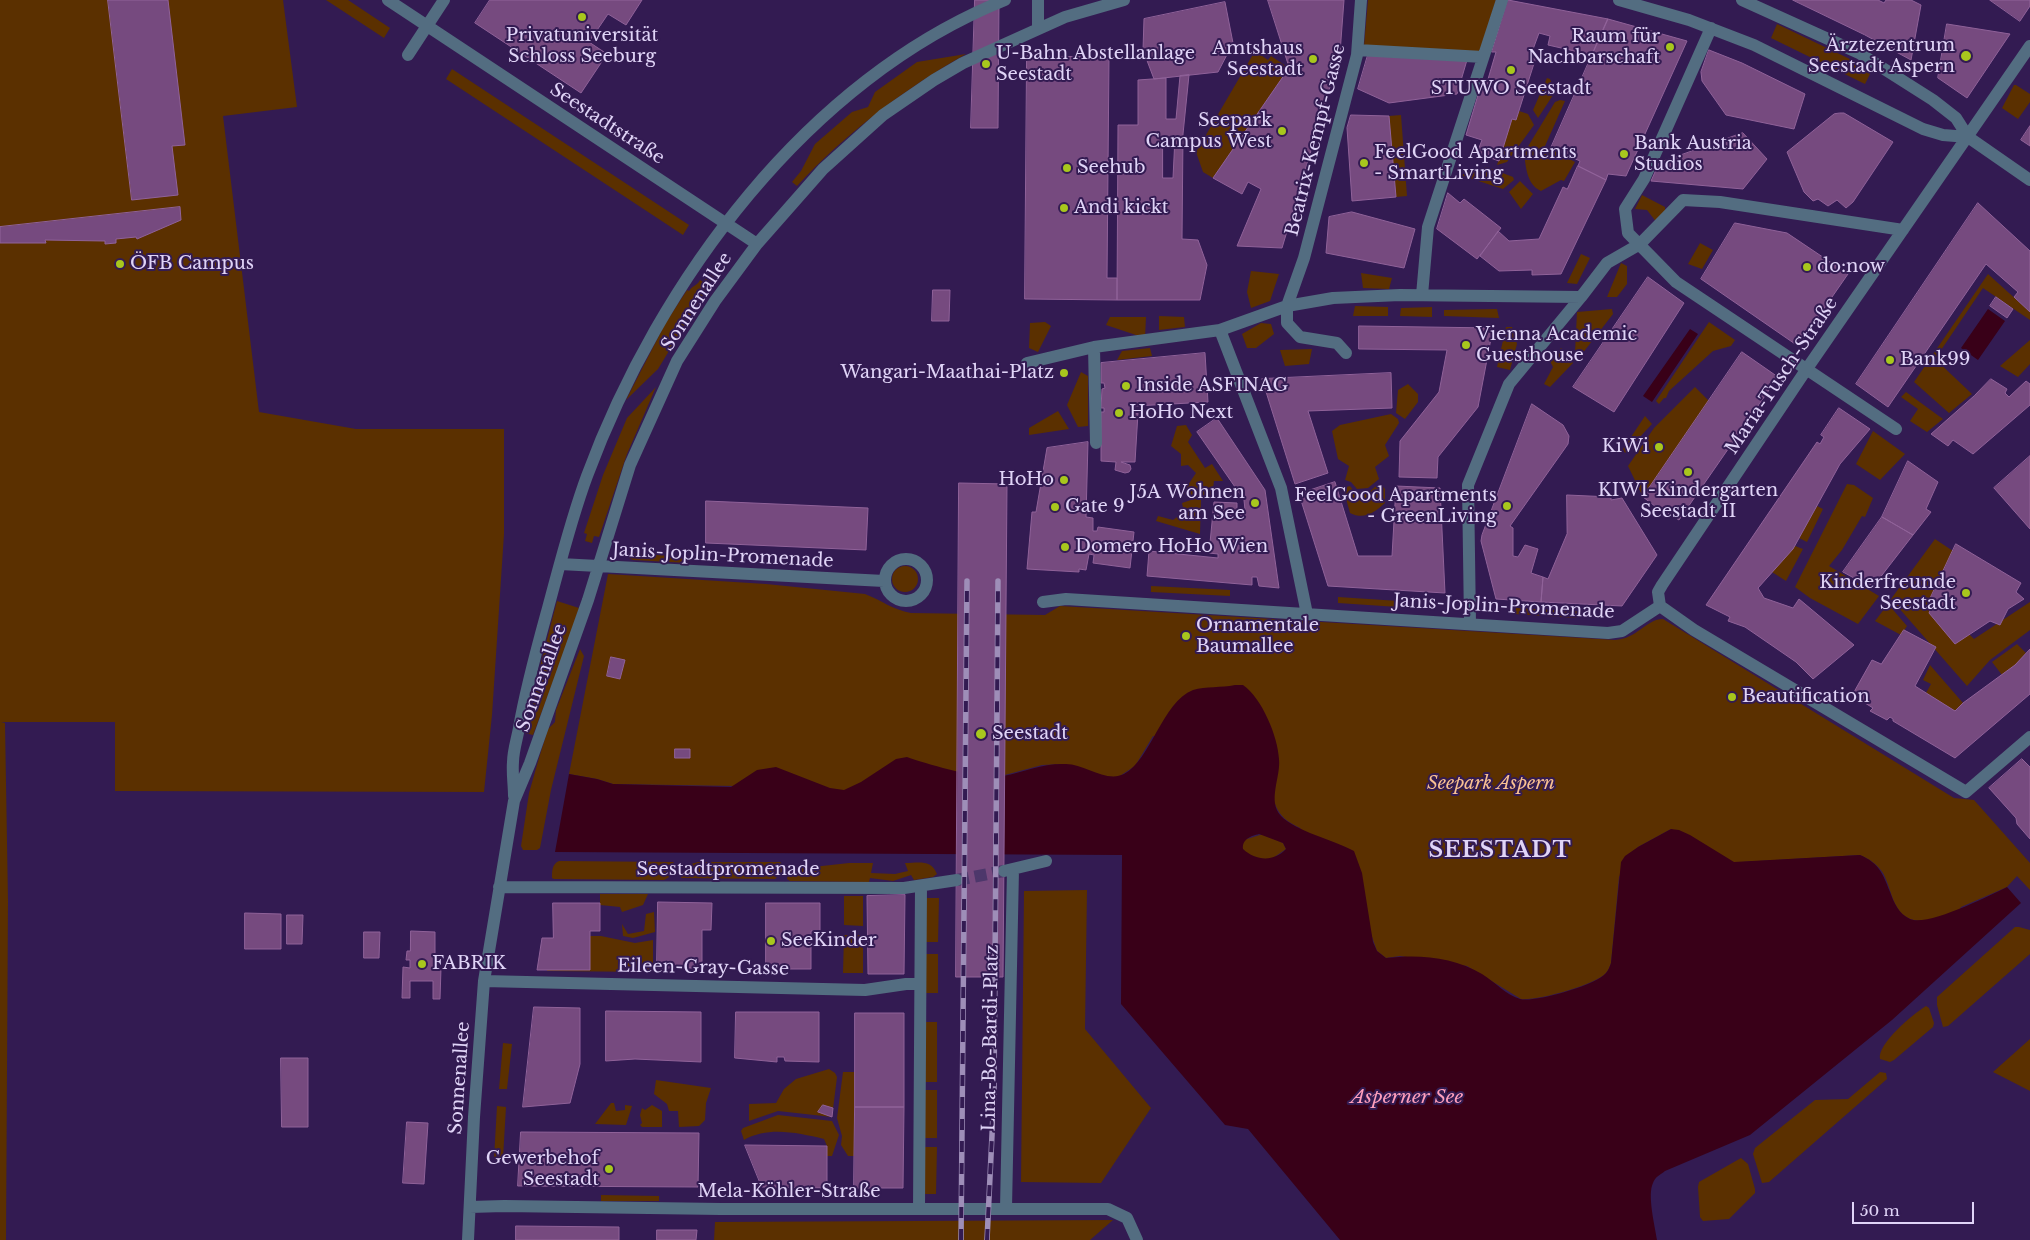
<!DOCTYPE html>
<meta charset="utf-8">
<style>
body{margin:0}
#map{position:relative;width:2030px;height:1240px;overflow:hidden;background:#331b52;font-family:"Libre Baskerville",serif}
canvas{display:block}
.scale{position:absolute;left:1852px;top:1202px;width:122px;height:22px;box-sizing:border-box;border:2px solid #e0d4f7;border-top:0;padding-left:6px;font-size:15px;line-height:18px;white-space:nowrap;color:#e0d4f7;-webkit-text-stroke:4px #331b52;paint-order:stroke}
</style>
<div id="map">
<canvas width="2030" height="1240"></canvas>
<div class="scale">50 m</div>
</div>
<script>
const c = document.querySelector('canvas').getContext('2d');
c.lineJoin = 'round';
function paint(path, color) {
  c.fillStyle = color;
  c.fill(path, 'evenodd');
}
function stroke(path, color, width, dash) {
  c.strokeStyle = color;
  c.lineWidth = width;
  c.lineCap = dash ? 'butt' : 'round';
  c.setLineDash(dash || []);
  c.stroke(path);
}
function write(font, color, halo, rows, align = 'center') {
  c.font = font + ' "Libre Baskerville",serif';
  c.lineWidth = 4;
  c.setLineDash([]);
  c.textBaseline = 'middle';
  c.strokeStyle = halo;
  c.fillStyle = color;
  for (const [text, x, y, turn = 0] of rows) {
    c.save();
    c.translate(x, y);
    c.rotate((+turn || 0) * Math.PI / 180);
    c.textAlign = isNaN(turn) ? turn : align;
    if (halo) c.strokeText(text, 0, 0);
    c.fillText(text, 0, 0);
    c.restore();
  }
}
paint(new Path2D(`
 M0,0H283L297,107L223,116L259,412L356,429H504V534L492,715L484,792L115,791V722H1L5,723L8,901L6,1240H0Z
 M326,0H348L390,28L384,38Z
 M1368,0H1496L1480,52L1364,46Z
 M1777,24L1854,61L1871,72L1865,84L1771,38Z
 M1255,51L1268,60L1271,56L1289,68L1213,178L1203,172L1196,152Z
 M966,54C903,90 846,133 797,186L792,182L801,171L815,144L852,112L868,107L875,92L917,62Z
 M452,69L689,225L683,235L446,79Z
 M1547,78L1550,79L1555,92L1538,118L1533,110Z
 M2014,85H2016L2030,94V102L2018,119L2002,108Z
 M1560,100L1565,101L1545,146L1575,162L1564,181L1561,180L1541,191C1526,184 1526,166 1524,153L1555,102Z
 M1519,111L1528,114L1534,125L1507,162L1497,165L1512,119L1516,120Z
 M1401,115L1407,196L1396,197L1389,116Z
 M1487,167L1513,177L1514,180L1503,189L1460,175Z
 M1520,181L1533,194L1521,209L1509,192Z
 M1642,195L1665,207V214L1657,223L1647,210L1635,209Z
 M1700,243L1713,250L1702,269L1688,264Z
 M1581,254L1590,258L1577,284L1567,283Z
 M1621,263L1627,266V284L1617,297H1607Z
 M1251,271L1279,274L1270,301L1251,308L1247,292Z
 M1361,273L1392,278L1389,289L1363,288Z
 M709,274L714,277L658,369L626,400L665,324L687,290L689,291C693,285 697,286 700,280L703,282Z
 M1988,274L2030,312V320L1983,288L1935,359L1972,394L1949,413L1914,382Z
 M1355,306L1388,307V316H1353Z
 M1432,307V317L1400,316L1401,308Z
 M1497,309L1499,318L1444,316V310Z
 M1612,309L1613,314L1582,354L1575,353L1577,312Z
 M1159,316L1184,317L1185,327L1159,330Z
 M1110,317H1146L1145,338L1106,325Z
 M1045,322L1051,326L1038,352L1029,348L1030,323Z
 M1709,322L1735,340L1731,346L1713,351L1669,391L1666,398H1664L1659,404L1656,401Z
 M1261,323L1271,324L1274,334L1256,348H1247L1242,334Z
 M1506,327H1512L1517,344L1510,370L1497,367Z
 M2030,340V364L2018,377L2000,366Z
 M1150,348L1152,356L1117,360L1122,351Z
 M1561,348L1573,363L1550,387L1544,384L1553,367L1550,361Z
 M1312,349L1309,364L1285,366L1280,350Z
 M1081,372L1088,376V426L1078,427L1067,405Z
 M1408,384L1418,394V402L1405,419L1396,413L1398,390Z
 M656,387L627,454L599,537L594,536L592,543L585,541L587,534L584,533L603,475L627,418Z
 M1695,387L1709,401L1643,497L1628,466L1654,428Z
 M1906,392L1943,419L1927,432L1910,421L1918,409L1901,397Z
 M1058,411L1069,429L1029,435V428Z
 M1391,414L1398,419L1399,423L1385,445L1389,456L1375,467L1379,479L1368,488L1357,489L1351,482L1345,480L1349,466L1338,459L1332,431L1340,425Z
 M1645,416L1652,424L1625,453L1623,449Z
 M1186,425L1192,435L1188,442L1205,468L1212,464L1223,481H1214L1212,496L1182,494L1196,473L1188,465L1181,466V454L1171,446L1177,426Z
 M1873,431L1905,454L1880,480L1856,464Z
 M1847,484L1854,485L1873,498L1865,517L1862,516L1842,550L1829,566L1879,596L1858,624L1810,598L1795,587Z
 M1377,485H1382L1385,489V503C1374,513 1364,520 1350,513L1343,488L1350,486L1354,491L1367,494Z
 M1194,499L1201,500L1200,534L1156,521L1158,516L1173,520L1184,512L1182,503Z
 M1817,506L1823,509L1807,542L1799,538Z
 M1935,539L1953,551L1931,597L1935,599L1929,613L1955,643L1969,634L1974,639L2030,602V630L1990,660L1967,686L1891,599Z
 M1795,546L1803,549L1786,581L1772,572Z
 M627,553L690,557L688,563L633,560L627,557Z
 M892 579a13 13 0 1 1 26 0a13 13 0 1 1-26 0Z
 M608,574L766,584L865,594C881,600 893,610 911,613L1045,615L1060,606L1615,640C1637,639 1646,619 1663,619L1954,798L1974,800L2030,863V890L2017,876L2007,887L1961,907L1956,915C1943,917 1926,923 1914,920C1894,916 1892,892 1885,877C1881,867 1870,859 1860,855L1742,862L1740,868L1671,829L1638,847L1619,877L1611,963C1610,966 1608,971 1606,973C1596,985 1536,1001 1521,999L1467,966L1400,956L1386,958L1377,951L1371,934L1300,828C1288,822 1280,817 1275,804L1153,736L1135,766L1112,781L1064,764L1042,765L1001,776L860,792L735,786L613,784L597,779L569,774Z
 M1151,586L1230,590V596L1151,592Z
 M1338,597L1399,601L1398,607L1338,603Z
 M557,601L579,608L567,645L533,735L525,733L528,720L531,718L538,674Z
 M1888,604L1907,626L1901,635L1875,621Z
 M1516,608L1577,611V618L1515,614Z
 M2017,644L2026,653L2015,665L2002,675L1992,662Z
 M580,649L584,656L551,790L540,848L537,850H523L521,846L529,793L539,758L548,729L555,722L556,710Z
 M1930,665L1963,703L1955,711L1926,693L1931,684L1923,680Z
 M1263,834L1283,843L1286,849L1273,858L1255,863L1232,837L1247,839Z
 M559,861L673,862L677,866C677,872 669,878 664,880L554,879L552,878C552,871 552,864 559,861Z
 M698,862H780L784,865L785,869L775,879L681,878V874L691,864Z
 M849,863H873L871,873L895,874L908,871L905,863C919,863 931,859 937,874L933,877L914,880L911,875L893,881L870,878L869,882L790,881L787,879L788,874L795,869Z
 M1087,890L1085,1029L1151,1108L1101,1183L1021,1182L1024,891Z
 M600,894H648L643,905L622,912L620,907L600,905Z
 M844,896H863V926L844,925Z
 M923,898H939L938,942H923Z
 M654,912L655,932L633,938L623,936L622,924L628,934L644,931L646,914Z
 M2015,927H2019L2030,930V954L1948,1026L1943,1027L1937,1005V997Z
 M844,935H863V973H843Z
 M590,936H601L635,943L653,940V972L547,971V970H590Z
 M922,954H938V993H922Z
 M1926,1006L1929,1008L1934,1023L1933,1027L1894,1060L1890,1062L1880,1059C1877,1044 1913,1014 1926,1006Z
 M922,1022H937V1082H922Z
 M2030,1039V1091L1993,1072Z
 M503,1043L512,1044L507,1089H499Z
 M829,1069L835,1073L837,1077L832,1117L778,1111L749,1121V1104L776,1103L784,1089L796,1079Z
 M843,1072H855L854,1156H848L841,1145L842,1136L837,1118Z
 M1880,1072L1886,1073L1887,1079L1769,1182L1762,1183L1753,1154L1755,1148L1815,1100L1848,1099Z
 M656,1080L711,1088L706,1103L705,1120L699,1126L679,1127L678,1111H669L667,1104L654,1094Z
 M922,1090H937V1138H921Z
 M611,1103H614L616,1111L625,1110V1105L632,1106L626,1125L595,1124Z
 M652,1105L662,1111V1127H642L640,1125L642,1123L640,1115L642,1108L645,1110Z
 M497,1106L506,1107L503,1158H494Z
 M778,1115L832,1121L839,1135L832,1156H827V1146L824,1139C798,1133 769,1126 744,1140L741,1131L743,1128Z
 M921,1147H937L936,1194H921Z
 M1741,1158L1748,1164L1755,1189V1193L1729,1219L1703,1221L1700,1217L1698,1187L1699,1182Z
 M601,1195L659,1196V1201H601Z
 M1113,1220L1090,1240H714L715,1222Z`), '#5b3000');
paint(new Path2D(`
 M1988,309L2005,321L1978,360L1961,348Z
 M1690,329L1698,334L1652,402L1643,396Z
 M1235,685H1243C1262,698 1278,737 1279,759C1281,777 1267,801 1281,816C1295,831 1334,840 1354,851L1362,873L1373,942L1377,951L1386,958C1419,954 1454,957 1482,974C1495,982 1506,995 1520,999C1534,1003 1597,985 1606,973C1608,971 1610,966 1611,963L1621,862L1625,856L1638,847L1671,829L1679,830L1690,835L1734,862L1860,855C1879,863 1883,874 1890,892C1894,903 1899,914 1910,919C1927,927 1989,896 2007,887L2021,903L1892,1020L1750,1135L1665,1171C1660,1175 1655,1177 1653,1183C1647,1195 1655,1226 1657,1240H1340L1248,1129L1225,1125L1121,1004L1122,855L555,852L569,774L597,779L613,784L731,787L757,770L776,767L830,788L844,790L861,782L896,759L907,757C930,765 981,780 1003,776C1025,772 1043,763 1066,764C1085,764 1106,783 1124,774C1151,760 1162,702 1193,690C1206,686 1221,688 1235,685ZM1259,834L1283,843L1286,849C1274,862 1256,861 1243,849C1242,839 1251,836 1259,834Z`), '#390018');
const building = new Path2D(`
 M108,0H168L185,145L172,146L178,195L132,200Z
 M490,0H642L626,25L608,14L589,42L607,54L581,93L475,23Z
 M975,0H999L998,128H971Z
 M1268,0H1344L1340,53L1282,248L1237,246L1261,189L1248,182L1242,194L1213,178L1289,68Z
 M1508,0L1608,19L1592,55L1548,45L1550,36L1539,33L1532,52L1537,54L1516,120L1512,119L1499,161L1477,153L1482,140L1466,135L1481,85L1486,86L1496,52H1492Z
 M1793,0H1878L1884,3L1886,0H1911L1921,5L1911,60L1865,35Z
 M1990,0H2030V6L2020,21Z
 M1225,2L1233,43L1218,72L1154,79L1143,50L1144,19Z
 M1608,19L1687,41L1626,176L1608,174L1606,180L1578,166L1580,161L1551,148Z
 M1947,24L2010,34L1967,98L1938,78Z
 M1709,50L1742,63L1805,94L1794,129L1726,115L1702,81L1701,72Z
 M1368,55L1467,60L1457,94L1389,103L1358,89Z
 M1027,56L1109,57L1107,278H1117V300L1025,299Z
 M1189,75L1183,134L1182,239L1198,240L1207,265L1200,300H1117L1118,125H1138V80L1166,78V119H1176L1180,76ZM1163,137H1175L1173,178H1163Z
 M1840,113H1844L1893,142L1853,202L1846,208L1837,200L1828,206L1818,199L1813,201L1804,192L1787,152L1834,114Z
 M1351,115L1389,116L1396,197L1352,201L1347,128Z
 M2030,126V146L2021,140Z
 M1743,133L1767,159L1743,189L1651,181L1659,163Z
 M1578,166L1606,180L1561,274L1532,275V270L1499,271L1480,256L1498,231L1509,241L1539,239L1563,187L1567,189Z
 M1448,193L1460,203L1464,199L1501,228L1477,259L1437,229Z
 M1978,203L2030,251V312L2014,297L2018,292L1986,264L1888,407L1856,384Z
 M180,207L181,220L137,239L136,237L116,239V243L105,244V241L45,240L46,243H0V227Z
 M1352,212L1415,229L1404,268L1326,253L1329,217Z
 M1735,223L1787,233L1848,274L1798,346L1701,279Z
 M1648,277L1684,303L1614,412L1573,387Z
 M933,290H950L949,321H932Z
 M1996,297L2013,309L2007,318L1990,306Z
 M1359,326L1493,328L1478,407L1438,457L1437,478L1399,477L1400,441L1439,392L1447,350L1359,349Z
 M1742,352L1778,377L1679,520L1665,511L1664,513L1643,497Z
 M1205,353L1208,402L1135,406L1134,413H1138L1135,462H1121L1130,465L1131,469L1129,472L1125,473L1115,470L1116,462L1101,461V412H1104V408H1101L1102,389L1105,388L1104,383H1101V363Z
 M1391,373L1392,408L1308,411L1328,473L1295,484L1262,379Z
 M1991,379L2007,389L2005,393L2009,397L2026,381L2030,384V405L1973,454L1953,440L1948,446L1931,434L1974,396Z
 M1532,404L1563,425L1569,436L1568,444L1510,526L1513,528V556L1518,557L1525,545L1538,549L1531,573L1543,577L1541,602L1496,599L1481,541L1482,535Z
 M1839,408L1870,429L1840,464L1793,549L1758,588L1764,598L1793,608L1799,599L1854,645L1813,679L1796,662L1745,627L1728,621L1730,617L1706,605L1817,442L1820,444L1824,437L1821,435Z
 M1217,418L1265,490L1279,588L1259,586L1257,577H1252V585L1147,576L1149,551L1218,558V554L1209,553L1214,502L1237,503V512L1245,510L1244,500L1197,432Z
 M1088,442L1086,517L1093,518V531H1097L1098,527L1134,532L1130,568L1093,563L1094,555L1089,554L1086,570L1079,569V572L1027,569L1032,512H1036L1047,448Z
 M2030,456V529L1994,488Z
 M1908,461L1938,482L1926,509L1931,512L1913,535L1882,517Z
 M1335,482L1358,556H1392L1396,486L1440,488L1445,593L1328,586L1299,494Z
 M959,483L1007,484L1003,977H956Z
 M1567,495L1611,497V500L1622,498L1657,555L1622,606L1541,602L1543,577L1548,579L1567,534Z
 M706,501L868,508L866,550L706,543Z
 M1882,517L1913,535L1872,588L1843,572Z
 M1956,544L2021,583L2016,592L2024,599L2008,609L2000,625L1990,621L1955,644L1929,613L1935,599L1931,597Z
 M1904,630L1936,647L1915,686L1955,711L1963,703L2015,665L2030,649V694L1955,758L1893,721V719L1890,717L1887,720L1870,711L1873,708L1865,703L1854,692L1872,660L1881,664Z
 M611,657L625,660L620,679L607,676Z
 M675,749H690V758H675Z
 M2022,759L2030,767V839L2017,824L2016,818L1989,788Z
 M905,895L904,974H868L867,896Z
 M658,902L712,903L711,930H702V968H657Z
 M553,903H600V931H590V970H537L542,938H553Z
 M766,903H820V931H811V969H766Z
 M245,913L281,914V949H245Z
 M287,915H303L302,944H287Z
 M411,931L435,932V968H441L440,999H433V981H410V998H402L403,967L410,968V960H406L407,951H410Z
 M364,932H380L379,958H364Z
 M534,1007L580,1008V1064L570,1103L523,1107Z
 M606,1011L701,1012V1062L635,1059L606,1061Z
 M736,1012H819V1062L785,1061L784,1057H777V1062L735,1058Z
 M855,1013H904V1107H855Z
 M281,1058H308V1127H282Z
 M823,1105L833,1108L832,1117L818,1112Z
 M855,1107H904L903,1188H854Z
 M407,1122L428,1123L424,1184L403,1183Z
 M521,1132L699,1133L698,1187L518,1186Z
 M745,1145L827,1146V1188L762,1187Z
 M516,1226L619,1227V1240H516Z
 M657,1230H697L696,1240H657Z`);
paint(building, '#764a7f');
stroke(building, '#906299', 1);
stroke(new Path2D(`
 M957,880L1004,871`), '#4d376b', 12, [12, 6]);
stroke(new Path2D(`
 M388,0L757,244
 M1038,0V27
 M1619,0L1689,20L1754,45L1923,129L1943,135L1968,137
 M1742,0L1859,53L1933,100L1956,118L1968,137L2030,180
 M1711,28L1644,179L1625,209L1628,233L1676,282L1896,429
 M1358,50L1483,57
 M408,55L444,0
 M1422,295L1428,227L1502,0
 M1220,330L1281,488L1307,614
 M1094,347L1096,443
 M1346,353L1337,343L1300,337L1287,323V306L1304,258L1357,55L1361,0
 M1027,363L1094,347L1220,330L1287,306L1333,298L1400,295L1581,297L1607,263L1640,244L1683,200L1720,202L1903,230
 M885 580a21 21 0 1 1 42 0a21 21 0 1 1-42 0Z
 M560,564L884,581
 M1043,602L1066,599L1608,633L1622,631L1660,606
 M1660,606L1658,592L1662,585L1806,370L2030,46
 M1660,606L1694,630L1966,792L2030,737
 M1470,623L1468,485L1509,384L1581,297
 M514,796C514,785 512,773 513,762C513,751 517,739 519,728C526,687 537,648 548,608C560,564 571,519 587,476C659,281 808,79 1005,0
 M1004,871L1046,861
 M499,887L904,888L957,880
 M484,981L865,990L906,984H920
 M470,1207L504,1206L721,1209H1108L1127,1218L1137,1240
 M1006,1208L1013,870
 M919,1209L921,886
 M468,1240L474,1117L484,981L514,801L530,763L588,600L630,465L677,361L715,301L757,244L823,169L883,115L934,80L963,63L1065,17L1124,0`), '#536d81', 12);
const rail = new Path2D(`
 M961,1240L967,581
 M987,1240L994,1093L998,581`);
stroke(rail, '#9e8eb8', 5.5);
stroke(rail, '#331b52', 4, [11]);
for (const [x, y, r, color] of [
 [582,17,5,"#a8c71d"],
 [1670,47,5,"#a8c71d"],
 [1966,56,6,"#a8c71d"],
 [1313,59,5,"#a8c71d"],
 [986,64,5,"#a8c71d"],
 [1511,70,5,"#a8c71d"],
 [1282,131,5,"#a8c71d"],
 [1624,154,5,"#a8c71d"],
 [1364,163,5,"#a8c71d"],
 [1067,168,5,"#a8c71d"],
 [1064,208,5,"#a8c71d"],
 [120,264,5,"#a8c71d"],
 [1807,267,5,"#a8c71d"],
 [1466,345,5,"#a8c71d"],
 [1890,360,5,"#a8c71d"],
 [1064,373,5,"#a8c71d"],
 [1126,386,5,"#a8c71d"],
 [1119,413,5,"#a8c71d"],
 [1659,447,5,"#a8c71d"],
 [1688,472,5,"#a8c71d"],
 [1064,480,5,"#a8c71d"],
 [1255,503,5,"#a8c71d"],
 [1507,506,5,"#a8c71d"],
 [1055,507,5,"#a8c71d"],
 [1065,547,5,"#a8c71d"],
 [1966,593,5,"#a8c71d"],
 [1186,636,5,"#a8c71d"],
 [1732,697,5,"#a8c71d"],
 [981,734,6,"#a8c71d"],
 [771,941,5,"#a8c71d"],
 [422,964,5,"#a8c71d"],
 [609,1169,5,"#a8c71d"]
]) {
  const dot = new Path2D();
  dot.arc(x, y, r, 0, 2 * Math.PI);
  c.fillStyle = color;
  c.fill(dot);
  stroke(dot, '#331b52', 2);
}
write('18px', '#e0d4f7', '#331b52', [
 ["Privatuniversität",582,36,"center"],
 ["Schloss Seeburg",582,57,"center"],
 ["Raum für",1660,37,"right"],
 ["Nachbarschaft",1660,58,"right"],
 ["Ärztezentrum",1955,46,"right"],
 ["Seestadt Aspern",1955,67,"right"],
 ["Amtshaus",1303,49,"right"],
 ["Seestadt",1303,70,"right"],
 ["U-Bahn Abstellanlage",996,54],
 ["Seestadt",996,75],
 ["STUWO Seestadt",1511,89,"center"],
 ["Seepark",1272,121,"right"],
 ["Campus West",1272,142,"right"],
 ["Bank Austria",1634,144],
 ["Studios",1634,165],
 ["FeelGood Apartments",1374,153],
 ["- SmartLiving",1374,174],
 ["Seehub",1077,168],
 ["Andi kickt",1074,208],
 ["ÖFB Campus",130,264],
 ["do:now",1817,267],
 ["Vienna Academic",1476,335],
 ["Guesthouse",1476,356],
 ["Bank99",1900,360],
 ["Wangari-Maathai-Platz",1054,373,"right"],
 ["Inside ASFINAG",1136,386],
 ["HoHo Next",1129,413],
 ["KiWi",1649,447,"right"],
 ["HoHo",1054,480,"right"],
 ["KIWI-Kindergarten",1688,491,"center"],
 ["Seestadt II",1688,512,"center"],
 ["J5A Wohnen",1245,493,"right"],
 ["am See",1245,514,"right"],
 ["FeelGood Apartments",1497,496,"right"],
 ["- GreenLiving",1497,517,"right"],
 ["Gate 9",1065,507],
 ["Domero HoHo Wien",1075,547],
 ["Kinderfreunde",1956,583,"right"],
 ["Seestadt",1956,604,"right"],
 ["Ornamentale",1196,626],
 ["Baumallee",1196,647],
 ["Beautification",1742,697],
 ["Seestadt",992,734],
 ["SeeKinder",781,941],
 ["FABRIK",432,964],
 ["Gewerbehof",599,1159,"right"],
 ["Seestadt",599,1180,"right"]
], 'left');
write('18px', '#e0d4f7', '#331b52', [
 ["Seestadtstraße",607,124,33],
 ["Beatrix-Kempf-Gasse",1316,140,-76],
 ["Sonnenallee",697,302,-57],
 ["Maria-Tusch-Straße",1782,376,-56],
 ["Janis-Joplin-Promenade",723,556,3],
 ["Janis-Joplin-Promenade",1504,607,3],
 ["Sonnenallee",542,678,-70],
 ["Seestadtpromenade",728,870],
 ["Eileen-Gray-Gasse",703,968,1],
 ["Lina-Bo-Bardi-Platz",991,1038,-89],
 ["Sonnenallee",460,1078,-86],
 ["Mela-Köhler-Straße",789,1192]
]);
write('italic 18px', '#f9c192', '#331b52', [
 ["Seepark Aspern",1491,784]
]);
write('italic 19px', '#ff9fbc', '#331b52', [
 ["Asperner See",1407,1098]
]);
c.letterSpacing = '1px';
write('bold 22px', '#e0d4f7', '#331b52', [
 ["SEESTADT",1500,851]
]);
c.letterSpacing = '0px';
</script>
